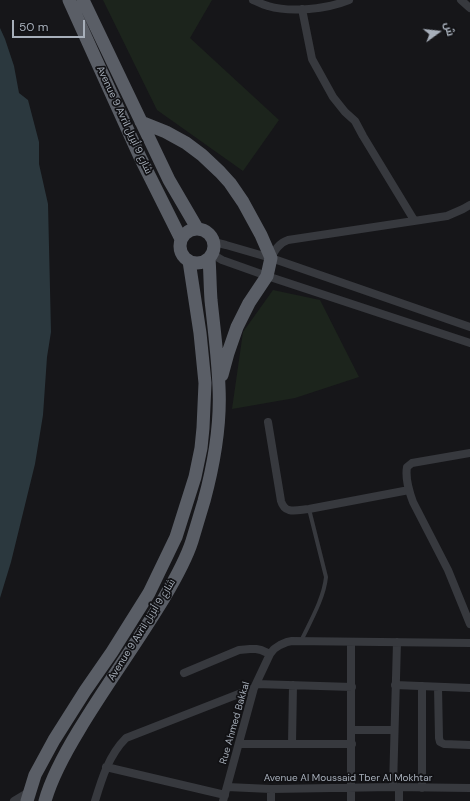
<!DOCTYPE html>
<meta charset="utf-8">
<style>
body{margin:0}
#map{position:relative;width:470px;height:801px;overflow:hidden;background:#161619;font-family:"DM Sans",Cairo,sans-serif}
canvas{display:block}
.north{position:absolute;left:418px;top:12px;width:40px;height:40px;-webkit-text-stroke:3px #111114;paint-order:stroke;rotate:75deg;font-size:11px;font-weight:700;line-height:16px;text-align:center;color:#a7afba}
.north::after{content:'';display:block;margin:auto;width:14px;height:18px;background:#a7afba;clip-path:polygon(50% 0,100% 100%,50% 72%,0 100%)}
.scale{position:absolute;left:12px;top:20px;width:73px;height:18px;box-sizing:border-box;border:2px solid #a7afba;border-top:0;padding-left:5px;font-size:12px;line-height:14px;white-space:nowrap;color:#a7afba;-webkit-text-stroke:3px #111114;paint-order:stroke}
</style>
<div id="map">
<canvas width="470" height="801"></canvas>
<div class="north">ش</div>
<div class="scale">50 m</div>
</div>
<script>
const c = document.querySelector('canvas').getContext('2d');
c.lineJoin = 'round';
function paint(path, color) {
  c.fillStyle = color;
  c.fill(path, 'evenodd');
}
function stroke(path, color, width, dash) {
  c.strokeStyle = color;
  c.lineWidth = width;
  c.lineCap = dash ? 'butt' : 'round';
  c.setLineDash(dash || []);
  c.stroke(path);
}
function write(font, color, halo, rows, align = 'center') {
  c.font = font + ' "DM Sans",Cairo,sans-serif';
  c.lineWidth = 3.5;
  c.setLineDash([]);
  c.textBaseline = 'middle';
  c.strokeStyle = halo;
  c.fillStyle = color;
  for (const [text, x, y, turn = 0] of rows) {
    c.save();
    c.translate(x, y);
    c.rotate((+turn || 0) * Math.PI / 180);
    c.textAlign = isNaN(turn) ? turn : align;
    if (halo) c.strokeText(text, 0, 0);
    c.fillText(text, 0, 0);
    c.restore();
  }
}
paint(new Path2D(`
 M103,0H212L190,38L279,120L243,171L157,110Z
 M273,290L320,300L359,377L295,398L232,409L243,332Z`), '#1c241c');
paint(new Path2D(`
 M0,28L5,39L14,66L19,93L28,100L39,142V164L48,204L51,332L47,357L43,415L35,464L11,562L0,598Z`), '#2b383e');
stroke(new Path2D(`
 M301,641C310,622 324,598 326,577L309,509`), '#37393e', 4);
stroke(new Path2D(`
 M253,0C258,2 263,5 268,6C291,13 327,9 349,0
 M461,0L470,8
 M302,9L312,59L333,97L345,112L355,121L363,136L414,220
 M214,242L226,245L271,258L470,327
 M212,254L222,260L267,276L470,343
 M271,258C275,250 279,243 288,240L447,216L463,209L470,205
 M268,422L281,501C285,515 297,510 309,509L409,490
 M470,453L412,463L407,467C405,479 409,491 413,502L448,570L470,624
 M184,673L239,650L250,649H256L261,650L270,654
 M256,684L352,687
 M395,685L470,688
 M438,687L439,738L440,742L444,744L470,745
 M352,730H394
 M239,744H352
 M292,744L293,685
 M106,767L225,795
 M227,787L271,789L393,787L470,788
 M393,787L397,642
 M399,787V801
 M422,788V686
 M14,801L29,792
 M95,801C102,778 109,755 126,738L254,688
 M223,801L254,688L270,654L274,649L280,645L287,642L292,641L470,643
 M271,801V789
 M351,801V642`), '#37393e', 8);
stroke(new Path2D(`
 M69,0L140,157L181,239
 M83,0L169,180L197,228
 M141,122L166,132L186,143L202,155L220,172L230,183L243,202L261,235L271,258L267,276L249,303L237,327L228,353L222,375
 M180 246a17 17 0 1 1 34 0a17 17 0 1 1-34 0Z
 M27,801L35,775L54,740L85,691L112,652L149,593L176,537L195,477L201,448L203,428L205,383L200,333L189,261
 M45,801C52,776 65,753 79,730C106,685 137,643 164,598C174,581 186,560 192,541C196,528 200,514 204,501C214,464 221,426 219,387C218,358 214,329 211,300C210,286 210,272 209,258`), '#5a5e66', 13);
write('10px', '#a7afba', '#111114', [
 ["Avenue 9 Avril شارع 9 أبريل",124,120,65],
 ["Avenue 9 Avril شارع 9 أبريل",142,630,-58],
 ["Rue Ahmed Bakkal",235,723,-74],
 ["Avenue Al Moussaid Tber Al Mokhtar",348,778]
]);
</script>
